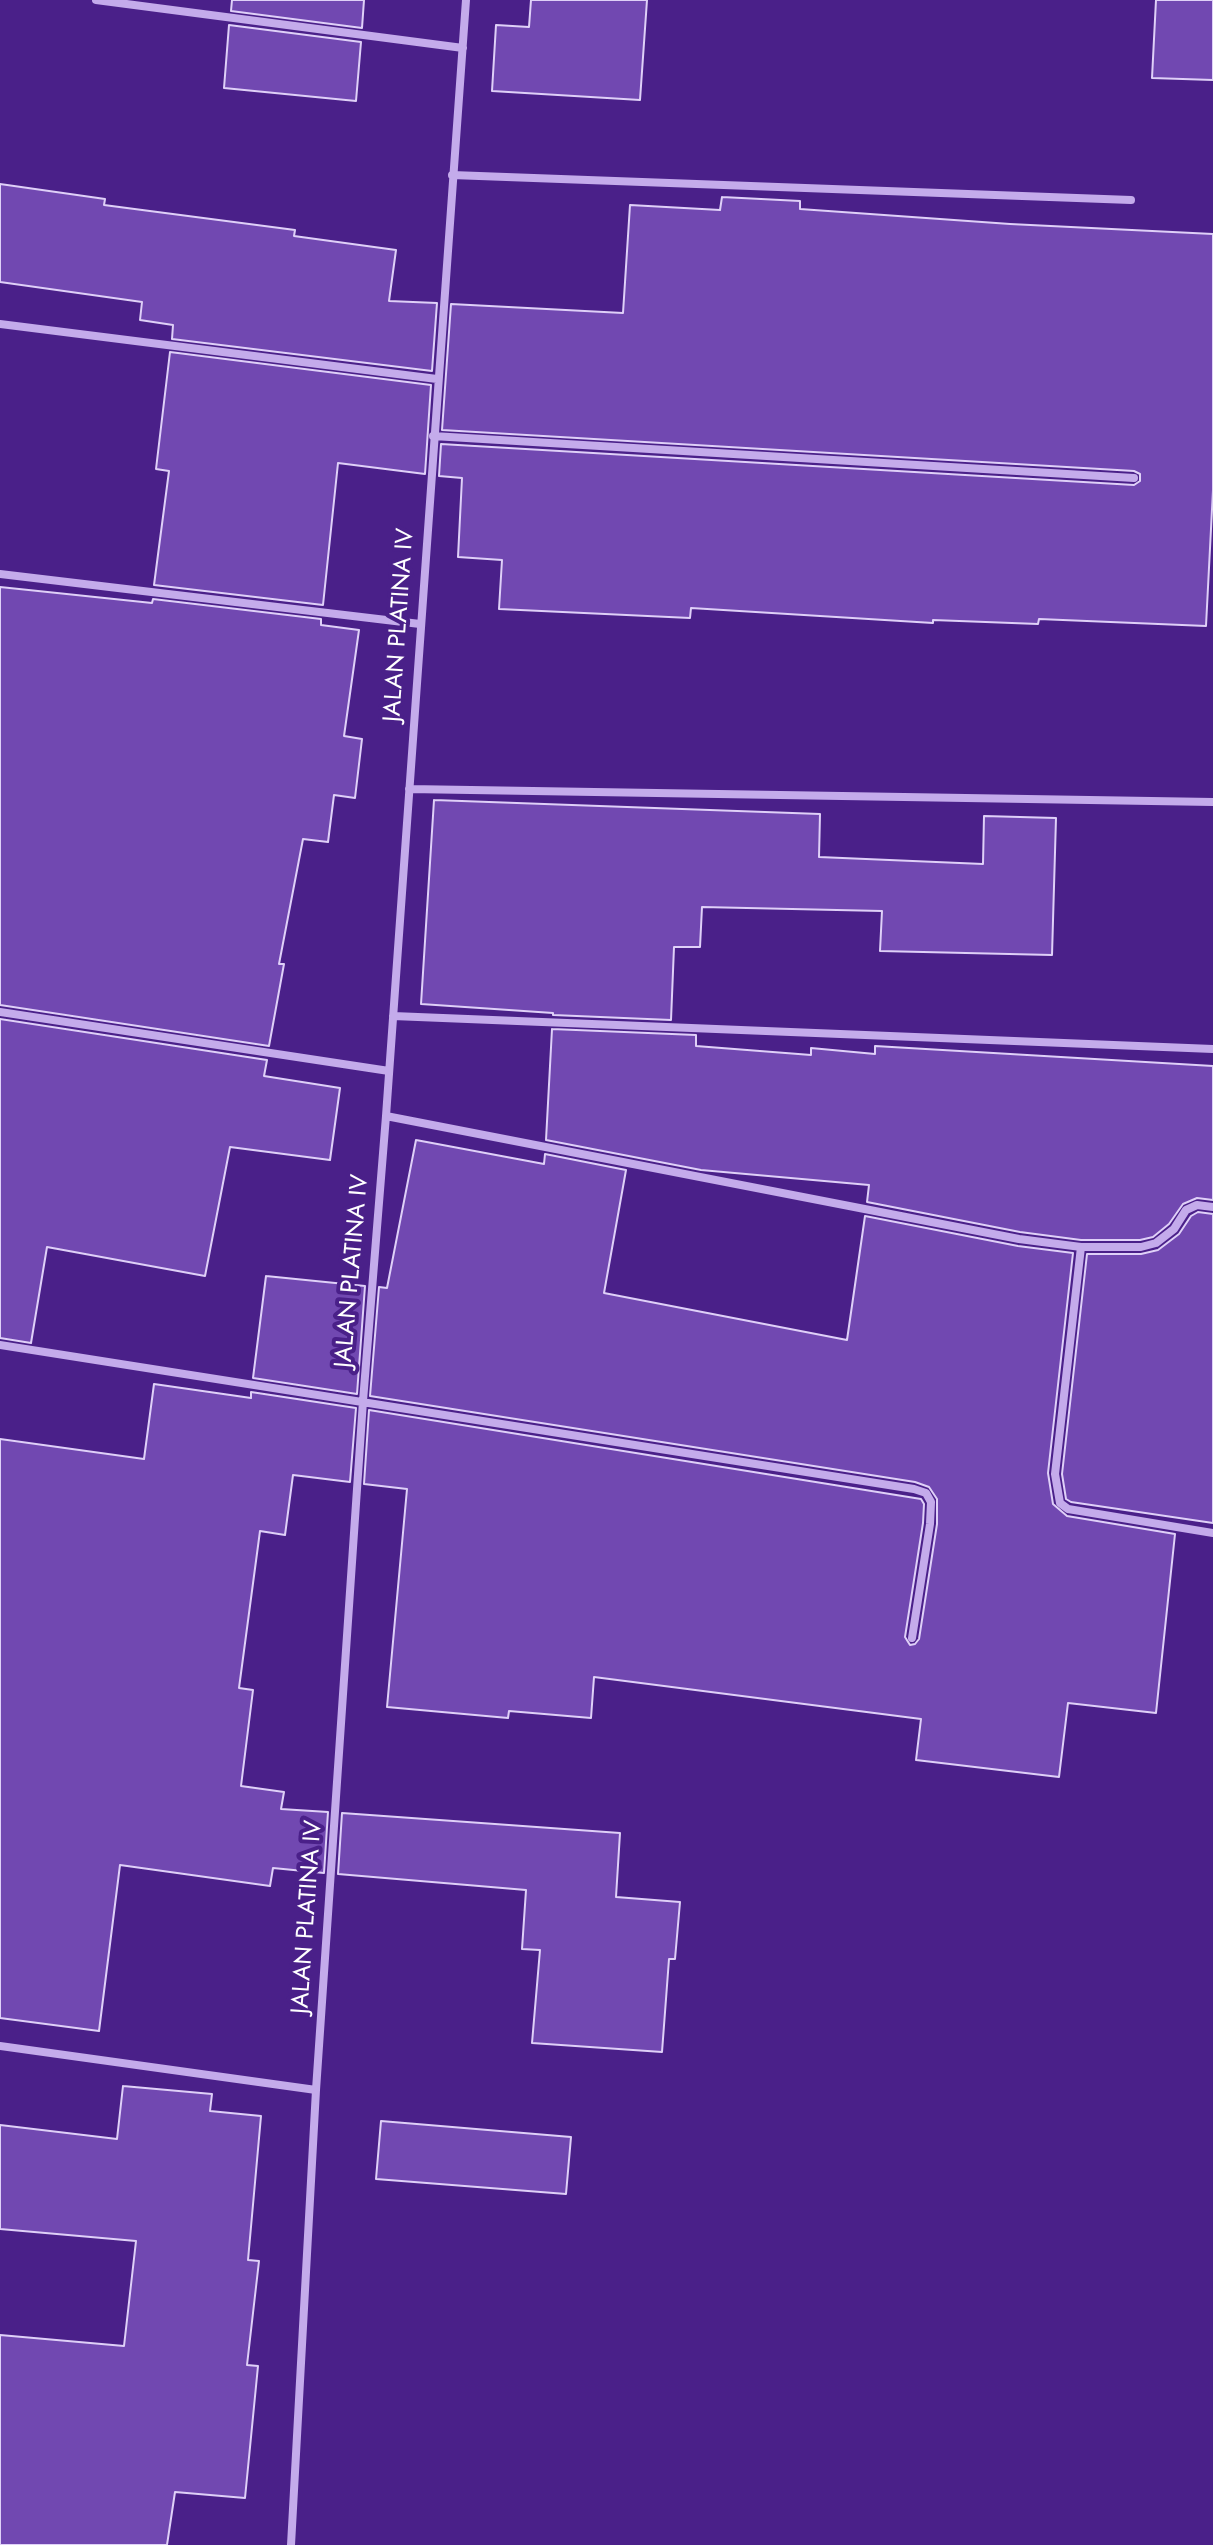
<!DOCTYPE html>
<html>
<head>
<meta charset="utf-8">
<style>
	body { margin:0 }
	canvas { display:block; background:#4a2089 }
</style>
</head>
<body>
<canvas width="1213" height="2545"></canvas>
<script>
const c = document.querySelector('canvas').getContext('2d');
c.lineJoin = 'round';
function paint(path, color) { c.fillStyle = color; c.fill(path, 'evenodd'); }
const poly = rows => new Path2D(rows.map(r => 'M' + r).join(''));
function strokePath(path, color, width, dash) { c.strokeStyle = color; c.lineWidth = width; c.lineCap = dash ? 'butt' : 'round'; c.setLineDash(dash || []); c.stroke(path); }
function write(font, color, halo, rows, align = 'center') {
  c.font = font + ' Jost,sans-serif'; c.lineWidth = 8; c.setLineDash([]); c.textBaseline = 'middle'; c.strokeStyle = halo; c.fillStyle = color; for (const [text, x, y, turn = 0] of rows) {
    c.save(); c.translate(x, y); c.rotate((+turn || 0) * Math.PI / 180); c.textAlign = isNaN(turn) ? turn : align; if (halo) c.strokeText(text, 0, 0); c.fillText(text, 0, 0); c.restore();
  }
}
const building = poly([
	[232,0,364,0,362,28,231,11,232,0],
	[531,0,647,0,640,100,492,91,496,25,529,27,531,0],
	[1156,0,1213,0,1213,80,1152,78,1156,0],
	[229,25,361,42,356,101,224,88,229,25],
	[0,184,105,199,104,205,295,230,294,236,396,250,389,301,437,303,432,371,172,339,173,325,140,320,142,302,0,282,0,184],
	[722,197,800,201,800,209,1010,224,1213,234,1213,490,1206,626,1039,619,1038,624,933,620,933,623,691,608,690,618,499,609,502,560,458,557,462,478,439,476,441,444,1134,485,1140,481,1140,474,1134,471,442,430,451,304,623,313,630,205,720,210,722,197],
	[170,352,431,385,425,474,338,463,323,605,154,585,169,471,156,469,170,352],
	[0,587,152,603,153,599,321,619,321,625,359,630,344,736,362,739,355,798,334,795,328,842,303,839,279,964,284,964,269,1046,0,1005,0,587],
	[434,800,820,814,819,857,983,864,984,816,1056,818,1052,955,880,951,882,911,702,907,700,947,674,947,671,1020,553,1015,553,1013,421,1004,434,800],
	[0,1019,267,1060,264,1076,340,1088,330,1160,230,1147,205,1276,47,1247,31,1343,0,1338,0,1019],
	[552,1029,696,1035,696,1046,811,1055,811,1048,875,1054,875,1046,1213,1066,1213,1200,1197,1198,1183,1204,1169,1224,1153,1237,1140,1240,1081,1240,1020,1232,867,1202,869,1185,701,1170,546,1140,552,1029],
	[416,1140,544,1164,545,1154,626,1170,604,1293,847,1340,865,1216,1018,1246,1073,1253,1048,1473,1053,1504,1067,1516,1175,1534,1156,1713,1068,1703,1059,1777,916,1760,921,1719,594,1677,591,1718,509,1711,508,1718,387,1707,407,1489,364,1484,369,1410,921,1499,924,1504,923,1523,905,1637,910,1645,915,1644,919,1639,937,1524,937,1499,929,1487,915,1482,370,1396,379,1287,387,1288,416,1140],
	[1198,1212,1213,1214,1213,1523,1071,1502,1066,1499,1062,1474,1087,1254,1141,1254,1158,1250,1179,1234,1191,1216,1198,1212],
	[266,1276,365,1286,357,1394,253,1378,266,1276],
	[154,1384,251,1398,251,1392,356,1408,350,1482,293,1475,285,1535,260,1531,239,1688,253,1690,241,1786,284,1792,281,1809,328,1812,324,1873,273,1868,270,1886,120,1865,99,2031,0,2018,0,1439,144,1459,154,1384],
	[342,1813,620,1833,616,1897,680,1902,675,1959,669,1959,662,2052,532,2043,540,1950,522,1949,526,1890,338,1874,342,1813],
	[123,2086,212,2094,210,2111,261,2116,248,2260,259,2261,247,2365,258,2366,245,2498,175,2492,167,2545,0,2545,0,2335,124,2346,136,2241,0,2229,0,2125,117,2139,123,2086],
	[381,2121,571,2137,566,2194,376,2179,381,2121]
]);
paint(building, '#7148b1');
strokePath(building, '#dfd0f8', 2);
strokePath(poly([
	[96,0,463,48],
	[452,175,1131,200],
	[0,324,437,379],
	[433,436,1134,478],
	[0,574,420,624],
	[409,789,1213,802],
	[0,1012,389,1071],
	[393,1016,1213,1049],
	[386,1116,1019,1239,1081,1247,1141,1247,1156,1243,1174,1229,1186,1210,1197,1205,1213,1207],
	[1081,1247,1055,1474,1060,1503,1068,1509,1213,1533],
	[0,1345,914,1489,926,1493,931,1502,930,1524,912,1638],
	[0,2046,316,2090],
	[291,2545,316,2090,363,1401,386,1116,466,0]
]), '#c4abeb', 8);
write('24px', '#fff', '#4a2089', [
	["JALAN PLATINA IV",400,625,-86],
	["JALAN PLATINA IV",353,1271,-85],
	["JALAN PLATINA IV",308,1917,-86]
]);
</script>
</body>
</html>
